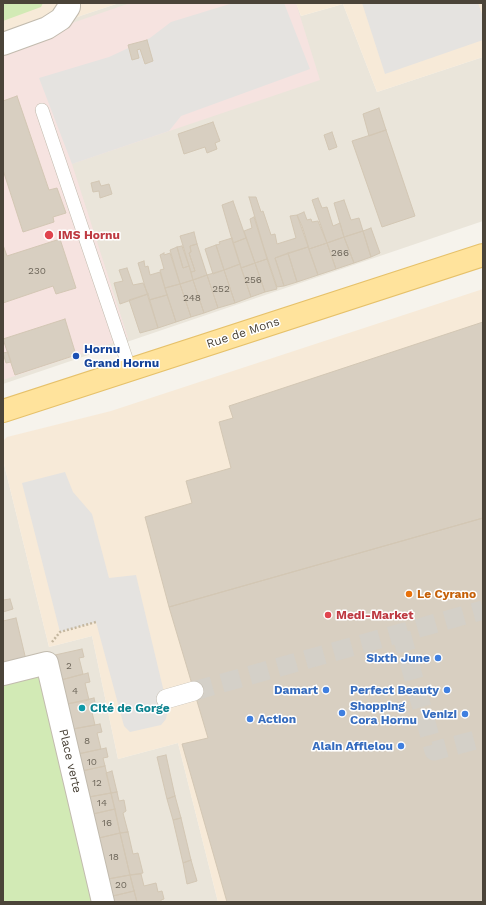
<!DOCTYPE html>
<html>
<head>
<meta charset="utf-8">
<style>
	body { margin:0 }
	#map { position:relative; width:486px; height:905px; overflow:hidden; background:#f6f3ec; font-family:"Work Sans",sans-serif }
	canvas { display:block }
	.frame { position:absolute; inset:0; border:4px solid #4b4439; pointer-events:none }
</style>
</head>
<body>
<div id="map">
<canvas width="486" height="905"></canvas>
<div class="frame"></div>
</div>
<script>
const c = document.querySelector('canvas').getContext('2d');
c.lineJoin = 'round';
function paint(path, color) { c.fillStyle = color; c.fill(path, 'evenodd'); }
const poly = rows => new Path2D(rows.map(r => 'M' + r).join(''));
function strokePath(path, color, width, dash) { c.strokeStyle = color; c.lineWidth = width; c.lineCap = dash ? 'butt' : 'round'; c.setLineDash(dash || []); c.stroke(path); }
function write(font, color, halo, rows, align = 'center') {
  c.font = font + ' "Work Sans",sans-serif'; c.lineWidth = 3; c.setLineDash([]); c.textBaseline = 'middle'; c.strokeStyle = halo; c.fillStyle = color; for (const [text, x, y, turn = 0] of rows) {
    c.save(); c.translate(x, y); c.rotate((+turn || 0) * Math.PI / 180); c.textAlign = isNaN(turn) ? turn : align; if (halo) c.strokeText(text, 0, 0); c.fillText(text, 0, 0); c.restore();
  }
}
paint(poly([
	[119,3,296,3,301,16,343,4,377,92,483,57,483,221,3,384,3,44,83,15],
	[3,460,49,647,92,636,118,759,178,743,218,902,103,902,3,674]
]), '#eae5da');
paint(poly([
	[3,3,119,3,83,15,3,44],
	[296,3,483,3,483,57,377,92,343,4,301,16],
	[483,289,483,902,218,902,178,743,118,759,92,636,49,647,3,460,3,441,7,437,111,411]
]), '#f7ead8');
paint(poly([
	[130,3,296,3,320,80,72,164,128,338,3,380,3,47]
]), '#f6e3e0');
paint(poly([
	[3,3,43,3,41,7,3,21],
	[47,663,103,902,3,902,3,674]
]), '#d2eab5');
paint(poly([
	[233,3,284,3,310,69,181,116,169,131,72,164,39,78,109,57,150,38,171,22],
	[362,3,478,3,483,17,483,40,385,74],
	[65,472,73,492,92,514,109,578,136,575,168,709,166,719,161,725,130,732,124,726,96,622,60,632,22,483]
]), '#e5e3e0');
const building = poly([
	[147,40,153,61,145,64,140,49,137,50,139,58,132,60,128,45,147,40],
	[17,96,49,190,57,188,66,213,53,217,54,222,23,232,3,170,3,101,17,96],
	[379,108,386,130,369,136,363,114,379,108],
	[213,122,220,141,215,143,217,149,207,153,205,147,184,154,178,134,213,122],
	[386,130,415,216,382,227,352,141,386,130],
	[332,132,337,147,329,150,324,135,332,132],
	[99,181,101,186,109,184,112,194,100,198,99,191,93,192,91,183,99,181],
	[249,197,256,197,261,212,263,211,271,235,275,234,277,244,296,238,290,216,297,215,302,226,305,235,309,249,308,247,275,258,284,286,277,287,263,245,249,197],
	[318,198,322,208,327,207,333,226,340,223,344,237,327,243,312,200,318,198],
	[344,200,351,220,359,218,363,231,344,237,334,203,344,200],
	[233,201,246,238,233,243,222,205,233,201],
	[304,212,307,220,311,219,312,222,318,221,327,243,309,249,297,215,304,212],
	[254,217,267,259,255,263,244,231,252,228,250,219,254,217],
	[371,228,380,253,371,257,363,231,371,228],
	[363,231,371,257,354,263,344,237,363,231],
	[194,232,197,244,190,246,191,252,189,253,195,271,191,272,180,236,194,232],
	[344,237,354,263,336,269,327,243,344,237],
	[232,238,240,264,224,270,216,245,220,244,219,242,232,238],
	[246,238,255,263,241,268,233,243,246,238],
	[60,239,76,288,56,294,53,286,3,303,3,245,7,256,60,239],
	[327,243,336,269,318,275,309,249,327,243],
	[197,244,207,275,193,280,191,272,195,271,189,253,191,252,190,246,197,244],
	[216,245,224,270,213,274,205,249,216,245],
	[182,246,189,266,183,268,177,247,182,246],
	[177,247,183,268,189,266,193,280,180,284,170,250,177,247],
	[308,247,318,275,297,282,288,253,308,247],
	[164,253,164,255,170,253,180,284,165,288,160,270,164,269,160,255,164,253],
	[288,253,297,282,284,286,275,258,288,253],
	[267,259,277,289,265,292,255,263,267,259],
	[144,261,145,267,148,266,150,275,160,272,167,295,149,300,138,263,144,261],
	[255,263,265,292,251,297,241,268,255,263],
	[240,264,251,297,235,303,224,270,240,264],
	[127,268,133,285,143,283,148,294,120,304,114,283,123,281,119,270,127,268],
	[224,270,235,303,218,308,207,275,224,270],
	[207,275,218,308,204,313,193,280,207,275],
	[193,280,204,313,191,317,180,284,193,280],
	[180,284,191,317,176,322,165,288,180,284],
	[148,294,158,328,140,333,129,300,148,294],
	[167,295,176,322,158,328,149,300,167,295],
	[65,319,76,355,15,375,3,339,65,319],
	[483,322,483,518,169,607,145,517,192,503,186,481,231,468,219,422,233,418,229,406,483,322],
	[8,352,11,362,6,363,3,353,8,352],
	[483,518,483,902,227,902,182,744,208,738,169,607,483,518],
	[10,599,13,609,3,612,3,600,10,599],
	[16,618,26,660,3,666,3,621,16,618],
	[82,649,84,657,79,658,83,674,61,680,55,655,82,649],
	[88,673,90,682,85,683,89,700,67,704,61,680,88,673],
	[94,698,96,707,91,708,95,725,73,729,67,704,94,698],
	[100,724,102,732,97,733,101,749,78,754,73,729,100,724],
	[106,748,108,757,103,758,105,766,82,771,78,754,106,748],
	[166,755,175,796,167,799,157,757,166,755],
	[105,766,111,793,89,797,82,771,105,766],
	[112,771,117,792,111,793,106,773,112,771],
	[117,792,119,801,124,800,126,811,123,813,128,832,120,833,111,793,117,792],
	[111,793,115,809,93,814,89,797,111,793],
	[175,796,181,818,173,820,167,799,175,796],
	[115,809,120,833,99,838,93,814,115,809],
	[181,818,191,860,183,863,173,820,181,818],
	[128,832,133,854,138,853,143,873,130,875,120,833,128,832],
	[120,833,130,875,108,879,99,838,120,833],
	[191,860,197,881,187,884,183,863,191,860],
	[141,874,144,886,156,883,158,892,162,891,164,899,161,900,161,902,137,902,130,875,141,874],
	[130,875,134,891,113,896,108,879,130,875],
	[134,891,137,902,114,902,113,896,134,891]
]);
paint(building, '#d8cfc1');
strokePath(building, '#d3c7b4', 1);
strokePath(poly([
	[401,633,434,751,483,738],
	[194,691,483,610]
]), '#d4d0c8', 19, [19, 10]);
const service = poly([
	[42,110,130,370]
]);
const pedestrian = poly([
	[166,699,194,691]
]);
const minor = poly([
	[3,44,47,28,61,19,69,7,69,3],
	[3,674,47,663,103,902]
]);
const primary = poly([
	[3,411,483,255]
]);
strokePath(service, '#c2bbae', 14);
strokePath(pedestrian, '#c2bbae', 20);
strokePath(minor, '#c2bbae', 24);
strokePath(primary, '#e6c16a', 24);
strokePath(poly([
	[52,642,60,632,96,622]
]), '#c4b79f', 2.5, [2, 2]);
strokePath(service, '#fff', 13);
strokePath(pedestrian, '#fff', 19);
strokePath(minor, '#fff', 22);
strokePath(primary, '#ffe39c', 22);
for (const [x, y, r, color] of [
	[49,235,5,"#e0444e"],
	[76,356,4,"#1a4fb4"],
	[409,594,4,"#e8710a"],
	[328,615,4,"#e0444e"],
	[438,658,4,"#3f7fe0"],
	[326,690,4,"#3f7fe0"],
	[447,690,4,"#3f7fe0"],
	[82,708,4,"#0f9aa8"],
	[342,713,4,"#3f7fe0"],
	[465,714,4,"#3f7fe0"],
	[250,719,4,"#3f7fe0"],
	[401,746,4,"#3f7fe0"]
]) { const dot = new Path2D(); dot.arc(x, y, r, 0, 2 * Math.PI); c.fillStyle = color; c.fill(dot); strokePath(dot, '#fff', 1.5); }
write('10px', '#6e675b', null, [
	["266",340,253],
	["230",37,271],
	["256",253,280],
	["252",221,289],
	["248",192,298],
	["2",69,666],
	["4",75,691],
	["8",87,741],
	["10",92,762],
	["12",97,783],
	["14",102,803],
	["16",107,823],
	["18",114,857],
	["20",121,885]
]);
write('bold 12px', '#be3a42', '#fff', [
	["IMS Hornu",58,235],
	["Medi-Market",336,615]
], 'left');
write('12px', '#4b4439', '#fff', [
	["Rue de Mons",243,333,-18],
	["Place verte",70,761,77]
]);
write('bold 12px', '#164399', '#fff', [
	["Hornu",84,349],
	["Grand Hornu",84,363]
], 'left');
write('bold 12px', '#c56008', '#fff', [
	["Le Cyrano",417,594]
], 'left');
write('bold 12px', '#366cbe', '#fff', [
	["Sixth June",430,658],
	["Damart",318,690],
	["Perfect Beauty",439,690],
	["Shopping",350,706,"left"],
	["Cora Hornu",350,720,"left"],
	["Venizi",457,714],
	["Action",258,719,"left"],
	["Alain Afflelou",393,746]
], 'right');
write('bold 12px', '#0d838f', '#fff', [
	["Cité de Gorge",90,708]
], 'left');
</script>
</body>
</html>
